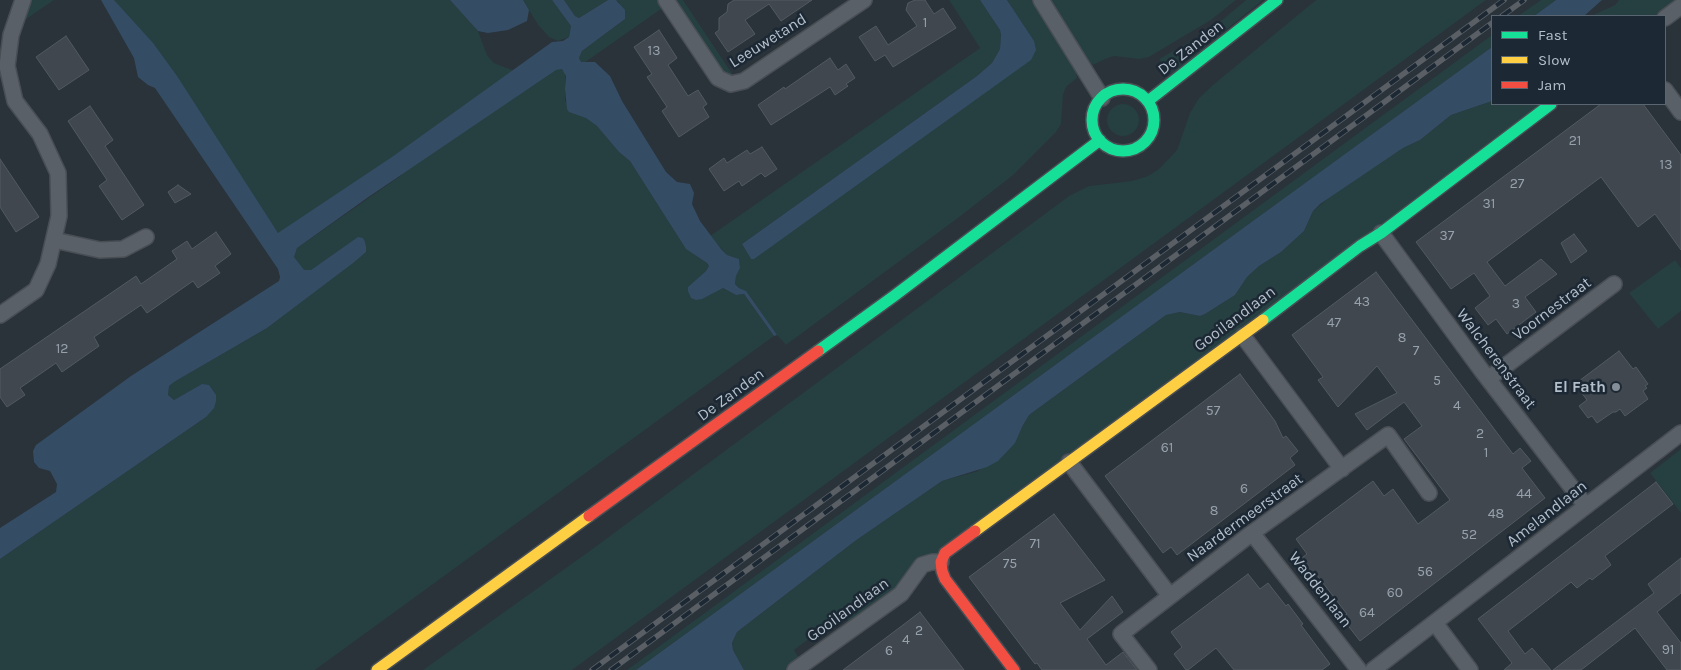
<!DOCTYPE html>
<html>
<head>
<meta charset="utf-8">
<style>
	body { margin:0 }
	#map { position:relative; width:1681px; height:670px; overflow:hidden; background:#2a323a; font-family:Karla,sans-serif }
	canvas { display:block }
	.legend { position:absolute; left:1491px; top:15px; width:175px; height:90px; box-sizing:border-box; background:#1c2935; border:1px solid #596571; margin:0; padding:6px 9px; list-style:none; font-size:15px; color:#b4bfcb }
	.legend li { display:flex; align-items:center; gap:10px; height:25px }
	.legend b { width:25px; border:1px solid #596571 }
</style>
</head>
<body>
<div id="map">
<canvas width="1681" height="670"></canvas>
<ul class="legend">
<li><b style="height:6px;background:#16e098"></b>Fast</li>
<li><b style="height:6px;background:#ffcf43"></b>Slow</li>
<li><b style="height:6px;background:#f24e42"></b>Jam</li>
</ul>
</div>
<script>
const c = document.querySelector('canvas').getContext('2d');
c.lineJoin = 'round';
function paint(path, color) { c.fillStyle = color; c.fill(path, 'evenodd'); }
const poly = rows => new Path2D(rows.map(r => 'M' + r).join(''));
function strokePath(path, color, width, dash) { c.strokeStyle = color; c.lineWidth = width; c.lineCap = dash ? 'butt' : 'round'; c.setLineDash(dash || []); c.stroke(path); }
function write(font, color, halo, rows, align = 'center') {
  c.font = font + ' Karla,sans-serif'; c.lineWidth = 5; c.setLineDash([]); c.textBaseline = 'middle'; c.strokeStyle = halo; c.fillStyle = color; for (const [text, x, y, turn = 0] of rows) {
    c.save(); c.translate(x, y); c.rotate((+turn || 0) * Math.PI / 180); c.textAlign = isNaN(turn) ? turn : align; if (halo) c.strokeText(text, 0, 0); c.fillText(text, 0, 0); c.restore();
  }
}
paint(poly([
	[23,0,54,0,16,26],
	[114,0,450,0,478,31,487,55,494,63,512,70,562,69,565,72,565,101,597,126,619,152,630,161,686,249,707,263,709,266,706,271,688,287,723,288,736,295,744,294,774,336,315,670,0,670,0,559,206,417,202,384,174,400,168,395,169,386,174,382,267,328,366,252,359,237,311,270,304,270,301,268,294,257,297,248,403,174,278,233],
	[523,0,552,0,571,26,569,37,558,41,549,37,538,25],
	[564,0,608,0,579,18,575,16],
	[615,0,659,0,664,7,584,63,581,62,579,58,582,51,625,19,619,2],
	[674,0,683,0,733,75,723,72],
	[949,0,980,0,1000,30,1001,35,1000,49,992,63,977,76,742,244,751,259,1034,42,1007,0,1034,0,1076,70,1077,78,1066,87,1063,95,1061,124,1056,132,1012,176,958,218,786,345,776,334,741,289,735,284,736,276,740,268,739,259,727,255,710,236,980,48],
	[1049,0,1236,0,1211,20,1149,57,1139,59,1114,56,1105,59,1093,65,1083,56],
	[1246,0,1263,0,1171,74,1159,59,1209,31],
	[1316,0,1486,0,572,670,423,670,591,550,1069,196,1089,186,1132,181,1148,176,1159,169,1177,150,1190,113,1199,98,1214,84],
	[1541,0,1556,0,1534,16,1518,16],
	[1619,0,1679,0,1658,16,1591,16,1615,5],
	[1492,35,1492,47,1418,101,636,670,627,670],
	[1492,101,1492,104,1542,104,903,585,852,625,843,614,794,650,802,663,792,670,744,670,733,650,732,643,737,632,855,541,942,481,978,471,1022,427,1029,415,1166,315,1180,312,1200,316,1205,314,1235,295,1247,277,1259,266,1281,252,1304,231,1313,211,1332,195,1403,148,1420,140,1451,115],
	'1107 120a16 16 0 1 1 32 0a16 16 0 1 1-32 0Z',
	[1675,260,1681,268,1681,311,1658,329,1629,293],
	[1681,449,1681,513,1650,473]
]), '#263f41');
paint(poly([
	[101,0,114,0,153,43,177,76,278,233,392,157,552,42,563,41,569,37,571,26,552,0,564,0,575,16,579,18,608,0,616,0,625,10,625,19,582,51,579,58,581,62,595,62,610,76,622,101,666,172,677,182,690,184,694,193,692,204,700,221,721,249,727,255,739,259,740,268,736,276,735,284,739,288,746,291,777,335,774,336,744,294,736,295,723,288,702,299,696,300,691,298,688,291,688,287,706,271,709,266,707,263,686,249,630,161,619,152,597,126,586,118,569,112,567,109,565,89,566,76,562,69,556,70,367,198,297,248,294,257,304,270,311,270,358,237,363,238,365,242,366,247,366,252,353,263,267,328,174,382,169,386,168,395,174,400,202,384,209,385,216,395,216,401,214,408,206,417,0,559,0,528,56,492,57,484,50,471,39,468,34,462,33,451,36,445,131,376,279,281,280,277,278,269,155,88,148,85,138,77,134,58],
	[450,0,523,0,529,10,527,21,508,30,488,33,478,31],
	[980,0,1007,0,1034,41,1036,50,1031,60,754,259,751,259,742,244,977,76,992,63,1000,49,1001,35,1000,30],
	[1556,0,1602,0,1584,16,1534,16],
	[1492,47,1492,101,1451,115,1420,140,1403,148,1320,204,1313,211,1304,231,1281,252,1259,266,1247,277,1235,295,1205,314,1200,316,1180,312,1166,315,1107,358,1029,415,1022,427,1015,443,998,461,987,467,942,481,855,541,737,632,732,643,733,650,744,670,636,670]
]), '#344d65');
const building = poly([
	[734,0,812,0,781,21,769,4,745,20,755,34,728,52,715,33,719,30,719,18,727,12,728,4,734,0],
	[915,0,925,0,934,14,943,8,956,28,893,67,885,55,875,61,859,37,876,26,888,45,917,26,906,10,908,3,915,0],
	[659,30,677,58,668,65,688,96,698,90,707,104,703,107,709,117,679,137,662,111,667,107,647,77,652,74,634,47,659,30],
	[66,36,89,70,59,90,36,57,66,36],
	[830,58,838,70,846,64,855,78,846,84,848,86,835,95,830,87,771,125,758,105,784,87,785,89,830,58],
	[1601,104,1643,104,1681,155,1681,250,1655,214,1638,227,1601,177,1487,262,1505,286,1541,259,1557,274,1525,297,1536,312,1507,334,1496,319,1488,325,1475,308,1490,296,1474,273,1451,289,1416,242,1601,104],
	[90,106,113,140,105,146,144,205,122,220,99,186,107,180,68,121,90,106],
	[762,147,777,169,765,177,761,173,742,186,739,181,724,191,709,169,724,158,727,163,747,150,750,154,762,147],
	[0,159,39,217,16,232,0,207,0,159],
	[178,185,191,194,175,203,168,192,178,185],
	[216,232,231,254,215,266,220,273,198,288,193,281,147,313,141,305,94,337,99,346,62,372,56,363,20,388,25,395,7,407,0,397,0,369,136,276,141,284,177,259,172,251,187,241,192,249,216,232],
	[1574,234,1587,251,1571,263,1561,243,1574,234],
	[1376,272,1513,454,1520,448,1531,461,1522,468,1545,498,1360,641,1342,618,1347,614,1316,574,1312,577,1299,560,1307,554,1296,539,1373,481,1384,496,1393,489,1418,524,1450,500,1404,439,1422,426,1404,402,1367,430,1355,414,1397,393,1377,366,1338,407,1318,380,1323,377,1292,335,1376,272],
	[1619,351,1633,369,1636,367,1648,384,1645,386,1647,388,1643,391,1648,399,1625,416,1620,409,1616,412,1613,412,1597,423,1592,416,1588,418,1579,406,1587,400,1575,384,1619,351],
	[1240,374,1275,421,1283,438,1286,436,1298,451,1290,458,1295,465,1177,555,1171,547,1163,553,1105,476,1240,374],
	[1656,482,1673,504,1605,556,1611,565,1592,580,1590,578,1577,588,1571,582,1508,631,1525,654,1532,648,1551,670,1504,670,1512,663,1478,619,1656,482],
	[1054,514,1105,580,1060,603,1080,630,1112,596,1123,612,1087,639,1106,665,1123,652,1137,670,1042,670,1037,663,1035,664,969,577,1054,514],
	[1681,558,1681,593,1657,612,1681,643,1681,670,1667,670,1635,628,1581,670,1553,670,1654,593,1648,584,1681,558],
	[1248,574,1260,589,1268,583,1286,606,1288,604,1303,624,1301,625,1330,664,1322,670,1234,670,1216,648,1188,670,1186,670,1174,654,1182,647,1171,632,1248,574],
	[920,612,964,670,843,670,903,625,920,612]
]);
paint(building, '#41474e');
strokePath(building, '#525a61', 1);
const street = poly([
	[666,0,718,78,731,84,744,81,864,0],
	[1041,0,1102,98],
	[1665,18,1681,6],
	[1665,90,1681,112],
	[1381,233,1482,371,1586,506],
	[54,240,100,250,123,249,146,237],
	[0,315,36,290,48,264,59,216,58,173,40,134,15,101,7,66,11,35,23,0],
	[1243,336,1342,469],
	[1488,379,1614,284],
	[1069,462,1170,596],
	[1252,533,1359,670],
	[1435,623,1470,670],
	[795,670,901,594,922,565,932,562,941,562],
	[1149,670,1121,634,1252,533,1388,435,1429,493],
	[1373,670,1681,433]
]);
const fast = poly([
	'1092 120a31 31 0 1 1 62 0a31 31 0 1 1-62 0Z',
	[1148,101,1277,0],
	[1263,320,1360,246,1381,233,1551,104],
	[818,351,894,296,1100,140]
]);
const slow = poly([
	[975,531,1263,320],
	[377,670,589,516]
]);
const jam = poly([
	[589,516,818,351],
	[975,531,945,553,941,562,942,571,945,579,1014,670]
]);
strokePath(street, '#484e54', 18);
strokePath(fast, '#484e54', 14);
strokePath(slow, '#484e54', 14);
strokePath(jam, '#484e54', 14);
strokePath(street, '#5a6067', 15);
strokePath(fast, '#16e098', 11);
strokePath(slow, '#ffcf43', 11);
strokePath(jam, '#f24e42', 11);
const rail = poly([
	[1502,16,1524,0],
	[592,670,1504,0],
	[611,670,1492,23]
]);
strokePath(rail, '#595f65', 5.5);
strokePath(rail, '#1c2935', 4, [11]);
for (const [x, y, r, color] of [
	[1616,387,5,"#848e98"]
]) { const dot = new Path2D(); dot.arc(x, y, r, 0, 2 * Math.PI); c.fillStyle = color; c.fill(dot); strokePath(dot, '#1c2935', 2); }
write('14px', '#97a1ac', null, [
	["1",925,23],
	["13",654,51],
	["21",1575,141],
	["13",1666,165],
	["27",1517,184],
	["31",1489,204],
	["37",1447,236],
	["43",1362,302],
	["3",1516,304],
	["47",1334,323],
	["8",1402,338],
	["12",62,349],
	["7",1416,351],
	["5",1437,381],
	["4",1457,406],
	["57",1213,411],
	["2",1480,434],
	["61",1167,448],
	["1",1486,453],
	["6",1244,489],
	["44",1524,494],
	["8",1214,511],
	["48",1496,514],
	["52",1469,535],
	["71",1035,544],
	["75",1010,564],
	["56",1425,572],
	["60",1395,593],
	["64",1367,613],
	["2",919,631],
	["4",906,640],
	["91",1668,650],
	["6",889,651]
]);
write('16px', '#b4bfcb', '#1c2935', [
	["Leeuwetand",768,41,-32],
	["De Zanden",1191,48,-38],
	["Voornestraat",1552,309,-37],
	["Gooilandlaan",1235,319,-37],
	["Walcherenstraat",1496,359,53],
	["De Zanden",731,395,-36],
	["Amelandlaan",1547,514,-38],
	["Naardermeerstraat",1245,518,-36],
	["Waddenlaan",1320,590,52],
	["Gooilandlaan",848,610,-36]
]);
write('bold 16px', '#b4bfcb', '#1c2935', [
	["El Fath",1606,387]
], 'right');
</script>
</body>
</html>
